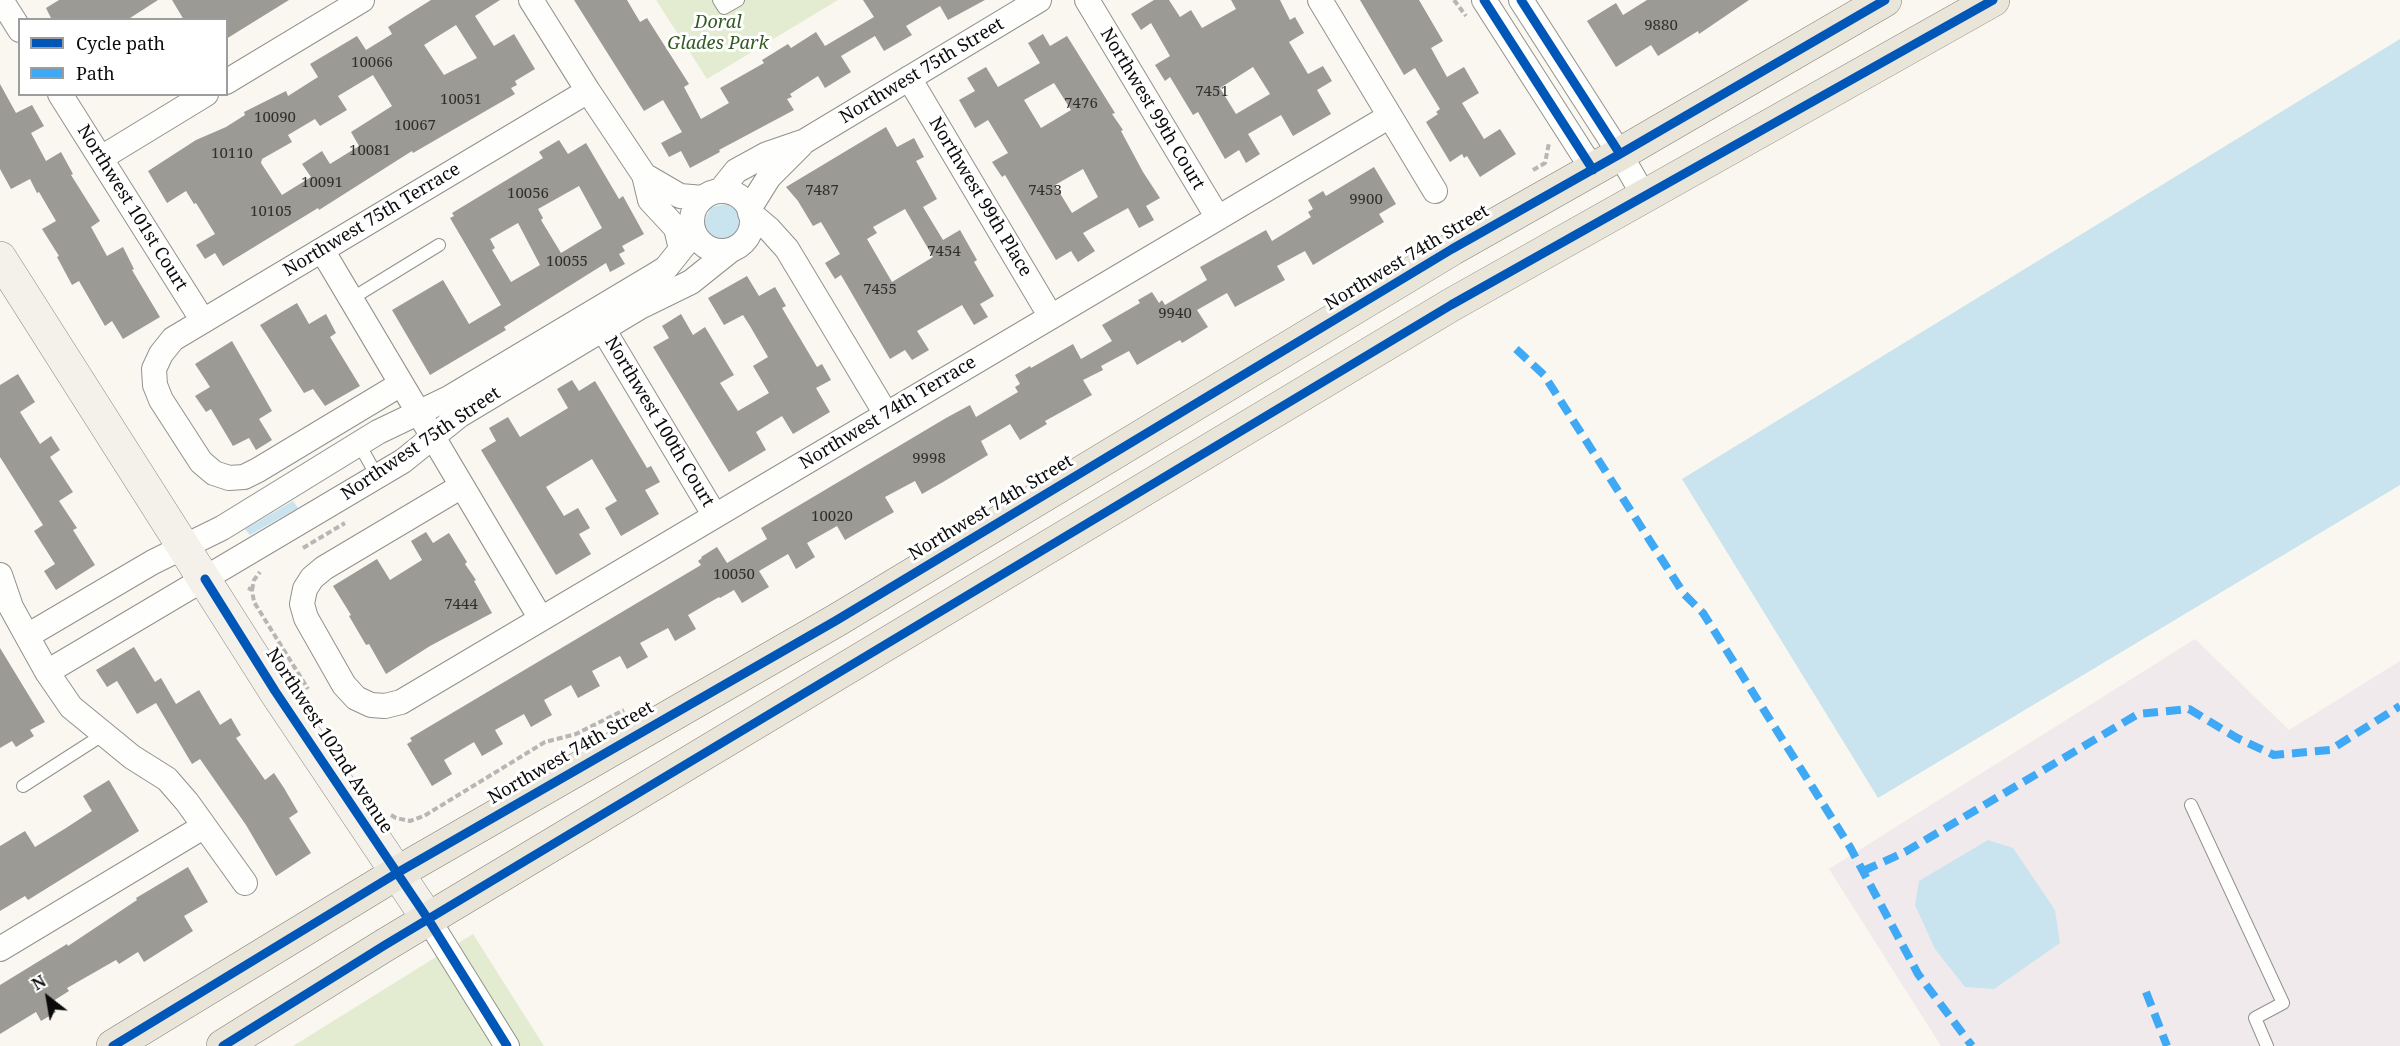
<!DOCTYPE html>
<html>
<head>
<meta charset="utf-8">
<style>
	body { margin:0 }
	#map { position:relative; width:2400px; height:1046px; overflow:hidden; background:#f9f7ef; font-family:"Noto Serif",serif }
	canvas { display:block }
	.legend { position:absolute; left:18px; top:18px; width:210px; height:78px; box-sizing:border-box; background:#fff; border:2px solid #9d9d9d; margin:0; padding:8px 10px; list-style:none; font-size:18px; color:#0b0b0b }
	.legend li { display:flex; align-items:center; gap:12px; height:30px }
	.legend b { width:30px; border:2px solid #9d9d9d }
	.north { position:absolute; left:18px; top:968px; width:60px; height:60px; -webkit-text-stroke:4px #fff; paint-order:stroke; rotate:329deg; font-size:16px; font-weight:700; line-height:24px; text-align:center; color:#0b0b0b }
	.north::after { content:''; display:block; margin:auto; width:21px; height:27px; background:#0b0b0b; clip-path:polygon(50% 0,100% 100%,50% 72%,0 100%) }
</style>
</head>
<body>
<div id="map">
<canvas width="2400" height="1046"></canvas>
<ul class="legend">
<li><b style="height:8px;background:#0057b8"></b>Cycle path</li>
<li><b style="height:8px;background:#3fa9f5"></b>Path</li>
</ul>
<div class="north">N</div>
</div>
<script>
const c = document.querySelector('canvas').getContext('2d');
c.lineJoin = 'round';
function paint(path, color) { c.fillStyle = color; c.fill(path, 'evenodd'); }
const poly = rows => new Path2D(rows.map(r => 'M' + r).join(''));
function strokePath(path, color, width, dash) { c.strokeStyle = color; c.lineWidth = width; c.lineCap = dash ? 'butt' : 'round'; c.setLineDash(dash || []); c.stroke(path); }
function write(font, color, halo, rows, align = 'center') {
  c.font = font + ' "Noto Serif",serif'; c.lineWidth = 6; c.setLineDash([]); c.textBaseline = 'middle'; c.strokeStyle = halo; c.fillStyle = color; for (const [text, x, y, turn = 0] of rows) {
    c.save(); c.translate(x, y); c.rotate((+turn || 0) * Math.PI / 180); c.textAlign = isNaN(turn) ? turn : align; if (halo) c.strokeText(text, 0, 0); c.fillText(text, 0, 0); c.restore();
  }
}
paint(poly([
	[2195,639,2289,730,2400,661,2400,1046,1941,1046,1829,869]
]), '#f0eaec');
paint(poly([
	[656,0,838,0,707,79],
	[473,934,544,1046,293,1046]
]), '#e3ecd1');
paint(poly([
	[2400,39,2400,485,1878,798,1682,479],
	[727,204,740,213,740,228,730,238,716,241,706,234,703,223,711,207],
	[293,501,298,508,250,535,245,529],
	[1988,840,2013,848,2055,910,2060,943,1994,989,1965,987,1935,949,1915,905,1919,881]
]), '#c9e4ef');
paint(poly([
	[59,0,158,0,127,20,52,20,46,8],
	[172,0,289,0,226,39,226,20,184,20],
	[431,0,500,0,475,16,494,46,514,34,535,69,515,81,517,85,511,88,515,94,413,153,412,151,319,210,318,208,223,266,215,253,205,259,196,245,215,234,196,203,194,204,186,191,167,203,148,171,196,140,226,127,245,115,244,112,286,91,288,96,318,77,310,64,357,36,366,50,392,34,388,27],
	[456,25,477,58,444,75,424,45],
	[373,75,392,106,351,132,359,146,330,164,322,151,302,164,311,177,282,195,261,163,262,159,292,142,288,135,315,119,320,126,347,110,338,96],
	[574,0,627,0,640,22,647,18,689,84,684,87,701,119,729,103,720,88,764,63,762,60,788,44,791,48,816,32,825,46,874,17,863,0,985,0,948,20,940,6,906,26,912,35,884,51,875,36,841,56,851,72,825,88,818,76,790,94,792,97,787,99,794,110,719,150,720,152,690,168,681,151,669,157,661,143,682,132,663,100,644,111],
	[1154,0,1169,0,1180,17,1191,10,1202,28,1236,9,1231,0,1280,0,1290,20,1295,17,1304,33,1289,42,1308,74,1323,66,1332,81,1317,90,1331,114,1293,136,1281,115,1248,134,1260,154,1246,163,1239,150,1225,159,1198,112,1193,115,1170,77,1165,81,1155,65,1170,56,1151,23,1141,30,1131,14],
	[1253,67,1270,94,1236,114,1220,88],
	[1360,0,1419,0,1443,41,1431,48,1447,77,1464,67,1479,93,1462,103,1484,139,1500,129,1516,154,1480,177,1467,156,1464,158,1462,154,1450,162,1426,122,1438,114,1436,112,1440,109,1415,68,1404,75],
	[1647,0,1749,0,1699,34,1698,31,1658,56,1651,45,1616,67,1587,21,1616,3,1623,15],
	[1043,34,1050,46,1067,36,1115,113,1112,114,1123,130,1121,131,1143,172,1160,198,1146,206,1154,220,1139,228,1128,208,1083,233,1095,251,1078,262,1071,251,1056,260,1005,175,1002,177,992,162,1008,153,988,120,975,128,959,100,975,91,967,78,986,67,998,87,1040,63,1028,43],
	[1054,83,1071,110,1041,128,1024,100],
	[1083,169,1098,197,1072,213,1055,185],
	[0,84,16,113,32,105,44,126,31,133,46,161,61,152,73,174,71,175,100,221,91,227,107,256,123,247,134,269,132,270,160,317,123,339,112,321,105,326,79,281,72,285,57,257,59,256,42,229,56,221,39,192,37,193,30,179,11,189,0,169],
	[886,127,897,147,914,138,924,157,916,161,937,199,923,207,943,240,960,230,977,260,974,262,994,296,980,304,988,317,974,325,962,305,917,331,929,350,912,360,905,350,890,359,841,275,835,279,825,263,840,254,821,222,813,226,798,201,786,187],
	[905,209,933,257,892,282,867,239,877,233,873,227],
	[559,140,568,154,586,143,619,199,623,196,644,234,622,246,625,251,619,254,625,264,610,272,606,263,504,327,506,330,430,375,392,310,443,280,469,324,501,305,450,218,454,216,452,213,543,158,539,152],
	[579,186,602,228,561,253,541,220,543,218,538,209],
	[518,223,540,265,511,282,492,250,495,248,490,239],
	[1374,167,1396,204,1379,214,1384,222,1313,265,1305,251,1277,266,1285,280,1235,307,1227,293,1197,310,1208,327,1182,343,1180,340,1137,365,1129,351,1101,366,1103,370,1083,380,1092,395,1045,421,1047,424,1020,440,1010,424,981,441,988,455,943,482,922,494,915,481,885,497,894,512,864,529,845,540,837,526,807,543,815,557,796,569,788,554,759,571,769,587,742,603,734,590,720,598,719,597,688,615,696,629,675,641,668,628,640,643,648,657,627,669,620,656,592,671,600,686,578,698,571,685,544,700,552,715,531,727,524,714,495,730,503,744,482,756,474,742,444,760,452,774,432,786,407,744,412,741,410,738,701,565,698,561,702,558,701,557,717,547,727,563,767,539,761,528,946,418,970,405,976,417,1018,392,1015,387,1020,384,1015,375,1030,366,1031,368,1073,344,1081,359,1112,341,1102,325,1140,303,1138,300,1152,292,1159,303,1162,300,1165,305,1207,280,1200,267,1266,230,1272,241,1311,217,1308,212,1313,209,1308,200,1323,191,1326,196],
	[747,276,759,296,775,287,786,306,782,308,817,367,822,364,831,380,816,388,830,412,793,434,782,416,756,432,766,450,729,472,653,347,669,338,662,326,681,314,693,335,705,327,734,375,720,383,738,411,769,393,753,366,768,357,750,326,743,315,724,325,708,298],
	[297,303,309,324,326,314,336,333,330,337,360,386,325,406,313,389,304,393,260,325],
	[232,341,272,411,259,419,272,440,256,450,249,438,233,446,211,409,206,412,195,396,210,387,195,364],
	[18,374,35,402,20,412,40,444,51,436,60,450,50,457,73,492,59,501,77,528,73,530,95,565,56,590,44,571,55,564,34,531,43,525,0,457,0,385],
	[572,380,579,391,595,381,647,468,651,466,660,482,645,490,659,514,621,536,605,508,617,501,592,459,546,487,564,516,578,508,590,528,579,534,591,554,556,575,481,450,496,441,489,428,508,417,520,437,568,408,557,389],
	[426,532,433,543,449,533,467,562,465,564,476,580,474,581,492,613,430,646,386,674,369,644,366,645,349,616,351,615,333,586,377,559,390,580,422,560,411,541],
	[134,647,155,682,161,678,176,704,199,690,220,725,231,718,241,735,236,738,265,780,274,773,284,788,298,812,289,818,311,853,276,876,246,825,200,759,192,764,156,703,137,714,117,681,107,687,96,670],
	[0,648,45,722,30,730,34,736,16,747,12,741,0,748],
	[109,780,139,831,28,900,25,896,0,911,0,846,25,831,35,847,66,828,92,811,83,796],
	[188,867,208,902,184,916,193,931,144,962,138,952,119,964,116,960,67,988,69,991,50,1003,56,1012,41,1021,36,1012,0,1034,0,985,67,944,68,946,137,900,136,898]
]), '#9c9a95');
const lane = poly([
	[719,0,724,8,738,0],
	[351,299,439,245],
	[359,444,377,476],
	[23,786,104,734],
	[2191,805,2283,1003,2255,1018,2267,1046]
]);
const street = poly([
	[1,0,20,30],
	[531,0,588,91,644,175,650,200,676,228,681,249],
	[1087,0,1218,218],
	[1320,0,1435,191],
	[1484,0,1593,170],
	[1521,0,1620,154,1644,196],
	[909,78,1051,317],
	[226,82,362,0],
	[60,94,203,321],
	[101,158,206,94],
	[644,175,680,196,703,198],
	[720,191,736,171,767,154,805,141,1039,0],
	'692 221a30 30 0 1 1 60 0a30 30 0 1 1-60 0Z',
	[749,209,769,177,801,145],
	[750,213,769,229,787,249,886,414],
	[322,250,541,619],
	[603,329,715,516],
	[401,384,258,470,244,477,229,478,214,473,201,462,161,400,155,385,154,369,161,354,173,339,588,91],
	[462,486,324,568,312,578,305,589,302,604,306,618,344,685,356,698,371,705,385,706,401,702,1390,116],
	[0,575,11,607,27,636,47,672,71,707,132,757,167,779,187,802,245,883],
	[27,636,153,562,222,528,378,432,449,398,655,275,666,268,694,233],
	[47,672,403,461,460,415,640,307,691,282,731,250],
	[428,919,507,1046],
	[0,949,203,827]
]);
const secondary = poly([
	[0,258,275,691,428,919]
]);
const primary = poly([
	[113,1046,397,873,837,620,1452,249,1620,154,1885,0],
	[223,1046,385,945,1451,305,1993,0]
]);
strokePath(lane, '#92918e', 14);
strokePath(street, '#92918e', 26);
strokePath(secondary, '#898884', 34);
strokePath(primary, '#7f7f7b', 34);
strokePath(poly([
	[1454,0,1466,16],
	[1533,170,1545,163,1549,143],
	[303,548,345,523],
	[248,588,252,590,254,602,308,689],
	[252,590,254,580,260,572],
	[391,815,396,818,410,821,424,816,545,742,576,734,624,710]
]), '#b7b6b5', 4, [6, 3]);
strokePath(lane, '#fefefd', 12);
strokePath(street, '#fefefd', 24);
strokePath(secondary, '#f3f1e9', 33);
strokePath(primary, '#eae5d9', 33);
strokePath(poly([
	[1516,349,1544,375,1684,594,1703,613,1850,847,1918,974,1972,1046],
	[1863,871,1905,852,2138,714,2189,709,2237,738,2274,755,2330,750,2400,706],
	[2146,992,2167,1046]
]), '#3fa9f5', 8, [15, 8]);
strokePath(poly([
	[1484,0,1593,170],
	[1521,0,1620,154],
	[205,579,275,691,428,919,507,1046],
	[113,1046,397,873,837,620,1452,249,1620,154,1885,0],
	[223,1046,385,945,1451,305,1993,0]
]), '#0057b8', 9);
write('15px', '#2f2f2e', null, [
	["9880",1661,26],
	["10066",372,63],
	["7451",1212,92],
	["10051",461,100],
	["7476",1081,104],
	["10090",275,118],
	["10067",415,126],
	["10081",370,151],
	["10110",232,154],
	["10091",322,183],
	["7487",822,191],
	["7453",1045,191],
	["10056",528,194],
	["9900",1366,200],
	["10105",271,212],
	["7454",944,252],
	["10055",567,262],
	["7455",880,290],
	["9940",1175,314],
	["9998",929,459],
	["10020",832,517],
	["10050",734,575],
	["7444",461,605]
]);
write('italic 18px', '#315b23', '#fff', [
	["Doral",718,23],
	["Glades Park",718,44]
]);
write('18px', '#0b0b0b', '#fff', [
	["Northwest 75th Street",922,71,-31],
	["Northwest 99th Court",1152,109,59],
	["Northwest 99th Place",980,197,59],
	["Northwest 101st Court",132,208,58],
	["Northwest 75th Terrace",372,220,-31],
	["Northwest 74th Street",1407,258,-31],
	["Northwest 74th Terrace",888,413,-31],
	["Northwest 100th Court",659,422,59],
	["Northwest 75th Street",421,444,-34],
	["Northwest 74th Street",991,508,-31],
	["Northwest 102nd Avenue",329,741,57],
	["Northwest 74th Street",571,753,-30]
]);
</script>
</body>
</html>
